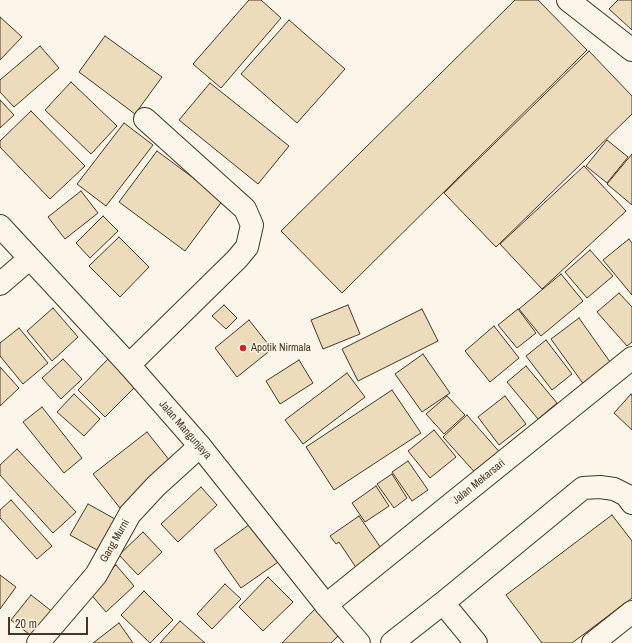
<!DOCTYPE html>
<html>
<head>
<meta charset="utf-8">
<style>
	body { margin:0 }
	#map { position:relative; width:632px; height:643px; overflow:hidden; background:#fbf6e9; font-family:"Archivo Narrow",sans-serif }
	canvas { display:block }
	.scale { position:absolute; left:8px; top:617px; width:80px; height:18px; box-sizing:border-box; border:2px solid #4a3520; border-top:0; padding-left:5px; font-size:12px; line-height:14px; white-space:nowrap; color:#4a3520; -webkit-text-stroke:3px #fbf6e9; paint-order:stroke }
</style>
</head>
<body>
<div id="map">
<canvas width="632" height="643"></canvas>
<div class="scale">20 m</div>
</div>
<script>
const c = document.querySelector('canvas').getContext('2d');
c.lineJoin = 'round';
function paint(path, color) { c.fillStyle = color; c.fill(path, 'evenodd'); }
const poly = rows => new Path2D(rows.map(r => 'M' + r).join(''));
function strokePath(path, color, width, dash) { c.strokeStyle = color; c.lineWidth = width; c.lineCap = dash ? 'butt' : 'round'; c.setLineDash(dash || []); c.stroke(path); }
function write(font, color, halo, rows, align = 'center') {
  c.font = font + ' "Archivo Narrow",sans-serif'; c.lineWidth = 3; c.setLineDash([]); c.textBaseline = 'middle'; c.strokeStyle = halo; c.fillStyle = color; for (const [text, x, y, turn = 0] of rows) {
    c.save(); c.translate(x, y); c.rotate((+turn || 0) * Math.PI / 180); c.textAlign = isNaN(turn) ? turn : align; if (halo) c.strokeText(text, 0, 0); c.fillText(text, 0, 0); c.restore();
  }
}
const building = poly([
	[249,0,261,0,281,18,221,88,193,64,249,0],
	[515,0,538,0,587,50,342,293,281,231,515,0],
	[618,0,632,0,632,30,609,9,618,0],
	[0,17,22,37,0,60,0,17],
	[289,20,345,69,297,123,241,74,289,20],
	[105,36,162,77,135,114,79,72,105,36],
	[40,46,59,68,14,107,0,92,0,80,40,46],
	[589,51,632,96,632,114,496,247,444,193,589,51],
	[71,82,117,126,91,154,45,110,71,82],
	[210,83,289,146,258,184,179,120,210,83],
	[0,100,14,115,0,128,0,100],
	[31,111,85,166,50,199,0,147,0,141,31,111],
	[124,123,153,145,106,206,77,184,124,123],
	[607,140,628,157,607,183,586,166,607,140],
	[157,151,223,200,185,251,119,202,157,151],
	[632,154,632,205,607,184,632,154],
	[584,166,626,211,542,289,500,244,584,166],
	[81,191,98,213,65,239,48,217,81,191],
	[103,216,118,231,90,258,76,243,103,216],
	[119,237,149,267,120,297,89,266,119,237],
	[629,239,632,243,632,295,603,260,629,239],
	[590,250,613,276,587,298,565,272,590,250],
	[561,274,583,301,541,336,519,309,561,274],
	[619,293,632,307,632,342,627,346,597,312,619,293],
	[224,305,237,318,226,329,212,316,224,305],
	[348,305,360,334,323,349,311,320,348,305],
	[53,308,78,337,52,361,27,331,53,308],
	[422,309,438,341,358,381,342,349,422,309],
	[518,309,536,333,517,348,498,325,518,309],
	[579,318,615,369,587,389,551,339,579,318],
	[249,320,272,349,237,377,215,348,249,320],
	[494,326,519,358,490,382,465,351,494,326],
	[19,328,48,363,23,384,0,356,0,343,19,328],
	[546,340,572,374,552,390,526,356,546,340],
	[423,354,450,393,422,412,395,374,423,354],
	[109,358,137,385,105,417,78,390,109,358],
	[63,359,82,379,61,399,42,378,63,359],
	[299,360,313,383,280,404,266,381,299,360],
	[526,366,557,403,538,419,507,382,526,366],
	[0,367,19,388,0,406,0,367],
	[347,373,365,397,303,444,285,420,347,373],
	[392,390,421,433,334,490,306,447,392,390],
	[74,394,100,419,84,436,57,412,74,394],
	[631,394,632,396,632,430,614,413,631,394],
	[447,396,465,415,444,434,426,414,447,396],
	[505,396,526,424,499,445,478,417,505,396],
	[42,407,82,458,64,473,23,422,42,407],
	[467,415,503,456,479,477,443,437,467,415],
	[434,430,456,457,430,478,408,451,434,430],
	[147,432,174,466,120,508,93,474,147,432],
	[17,449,76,512,53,533,0,475,0,465,17,449],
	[408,461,428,490,412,501,392,472,408,461],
	[392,474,407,498,394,508,377,484,392,474],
	[376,486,389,506,365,522,352,503,376,486],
	[201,487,217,505,178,542,161,524,201,487],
	[11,500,52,546,37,559,0,518,0,510,11,500],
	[88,504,124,524,106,555,70,535,88,504],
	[612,515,632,541,632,598,572,643,542,643,506,595,612,515],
	[359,516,383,551,357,569,339,542,336,544,330,536,359,516],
	[253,522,281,560,241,588,214,550,253,522],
	[143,532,162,552,138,575,119,555,143,532],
	[116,565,134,586,106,612,88,591,116,565],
	[0,575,16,587,0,609,0,575],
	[268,577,293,602,263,631,239,607,268,577],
	[225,584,241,599,212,629,197,614,225,584],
	[144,591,173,620,150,643,121,615,144,591],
	[31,595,54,613,34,638,11,620,31,595],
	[318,606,344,630,331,643,282,643,318,606],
	[180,621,205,643,160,643,180,621],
	[119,623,133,643,93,643,119,623]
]);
paint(building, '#ecdcbc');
strokePath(building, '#4a3520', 1);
const minor = poly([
	[568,0,632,50],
	[0,284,29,259],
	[129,365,237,259,247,247,252,225,245,209,145,119],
	[443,603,476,643],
	[326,605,632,358],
	[38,643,96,575,130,514,156,486,200,446],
	[392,643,443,603,583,488,600,487,614,489,626,495,632,503],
	[593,643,632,612]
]);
const major = poly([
	[0,226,129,365,200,446,326,605,359,643]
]);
strokePath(minor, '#4a3520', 24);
strokePath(major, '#4a3520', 24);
strokePath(minor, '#fbf6e9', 22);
strokePath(major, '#fbf6e9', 22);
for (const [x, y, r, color] of [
	[243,348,4,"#c62828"]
]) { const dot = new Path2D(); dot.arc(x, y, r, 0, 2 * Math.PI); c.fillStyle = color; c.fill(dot); strokePath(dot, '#fbf6e9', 1.5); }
write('11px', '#4a3520', '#fbf6e9', [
	["Apotik Nirmala",251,348]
], 'left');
write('11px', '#4a3520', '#fbf6e9', [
	["Jalan Mangunjaya",185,430,49],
	["Jalan Mekarsari",479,482,-39],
	["Gang Murni",115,541,-60]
]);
</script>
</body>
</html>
